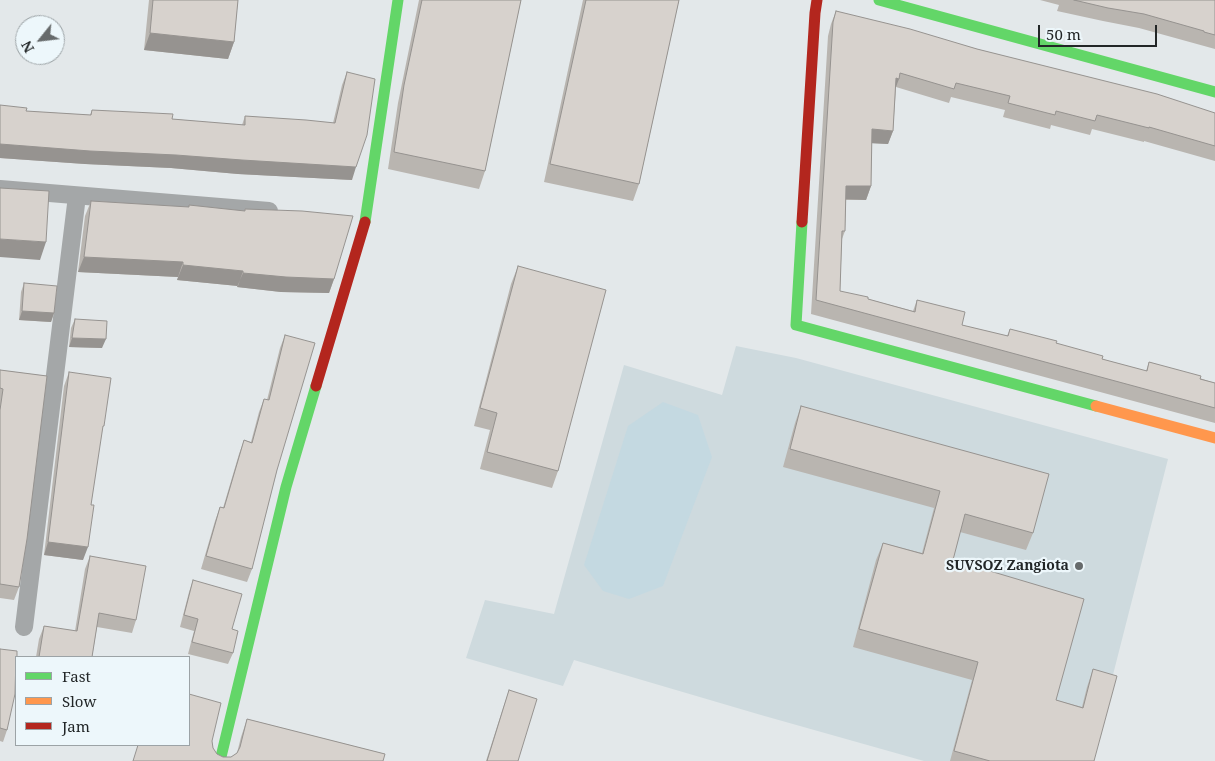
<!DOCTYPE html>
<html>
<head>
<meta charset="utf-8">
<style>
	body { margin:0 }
	#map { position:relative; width:1215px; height:761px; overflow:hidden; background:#e3e8ea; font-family:"Noto Serif",serif }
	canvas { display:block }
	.legend { position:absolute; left:15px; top:656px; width:175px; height:90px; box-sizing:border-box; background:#edf7fb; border:1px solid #9ca3a6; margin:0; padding:6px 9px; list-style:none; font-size:15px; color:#222627 }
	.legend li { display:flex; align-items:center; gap:10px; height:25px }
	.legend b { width:25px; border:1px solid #9ca3a6 }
	.north { position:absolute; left:15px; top:15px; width:50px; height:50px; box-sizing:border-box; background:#edf7fb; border:1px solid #9ca3a6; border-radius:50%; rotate:241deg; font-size:14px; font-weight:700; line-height:20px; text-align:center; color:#222627 }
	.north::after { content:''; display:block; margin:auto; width:18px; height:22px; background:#666a6b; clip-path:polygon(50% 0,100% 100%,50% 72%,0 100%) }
	.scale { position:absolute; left:1038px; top:25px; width:119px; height:22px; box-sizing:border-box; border:2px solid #222627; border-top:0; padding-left:6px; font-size:15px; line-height:18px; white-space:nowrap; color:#222627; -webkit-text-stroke:4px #edf7fb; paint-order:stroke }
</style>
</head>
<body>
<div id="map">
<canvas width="1215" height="761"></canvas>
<ul class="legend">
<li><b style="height:6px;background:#63d668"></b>Fast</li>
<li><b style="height:6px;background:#ff974d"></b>Slow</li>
<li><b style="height:6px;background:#b3261e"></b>Jam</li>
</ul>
<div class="north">N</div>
<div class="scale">50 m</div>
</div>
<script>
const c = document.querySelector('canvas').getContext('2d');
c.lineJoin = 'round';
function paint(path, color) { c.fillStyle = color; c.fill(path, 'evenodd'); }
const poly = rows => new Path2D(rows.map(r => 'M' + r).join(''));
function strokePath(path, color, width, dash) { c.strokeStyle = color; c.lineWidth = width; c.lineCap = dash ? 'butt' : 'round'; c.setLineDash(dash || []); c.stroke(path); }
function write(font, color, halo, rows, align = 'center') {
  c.font = font + ' "Noto Serif",serif'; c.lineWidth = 4.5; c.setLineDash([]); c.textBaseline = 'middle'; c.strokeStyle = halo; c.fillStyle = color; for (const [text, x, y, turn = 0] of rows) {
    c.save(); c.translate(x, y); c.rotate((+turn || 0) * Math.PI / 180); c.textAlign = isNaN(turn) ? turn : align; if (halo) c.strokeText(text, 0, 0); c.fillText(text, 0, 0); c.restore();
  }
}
paint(poly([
	[736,346,796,358,1168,459,1091,761,924,761,761,715,574,660,563,686,466,658,485,600,554,614,624,365,722,395]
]), '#cedade');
paint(poly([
	[663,402,698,415,712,457,663,586,629,599,603,591,584,565,628,426]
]), '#c4d9e1');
strokePath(poly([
	[0,189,269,211],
	[24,627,77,196]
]), '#a4a7a8', 18);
strokePath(poly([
	[879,0,1215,92],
	[365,222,398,0],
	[802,222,796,325,1096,406],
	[220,761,286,487,316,386]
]), '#63d668', 11);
strokePath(poly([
	[1096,406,1215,438]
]), '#ff974d', 11);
strokePath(poly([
	[802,222,815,13,817,0],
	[316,386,365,222]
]), '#b3261e', 11);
paint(poly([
	[149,0,238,0,234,42,228,59,144,50],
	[419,0,521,0,485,171,479,189,388,169,398,103],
	[583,0,679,0,639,184,633,201,544,182],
	[1040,0,1215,0,1215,49,1139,28,1103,21,1057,11,1059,5],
	[836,11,1215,113,1215,161,1144,141,1144,142,1092,129,1090,135,1051,125,1050,129,1003,117,1005,110,951,97,949,103,896,87,893,131,888,144,872,143,871,186,866,200,846,200,845,231,842,239,840,291,868,299,913,311,917,300,962,325,1007,336,1010,329,1056,343,1102,359,1146,371,1149,362,1215,383,1215,423,811,314,828,36,831,24],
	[347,72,352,180,238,174,171,168,85,164,0,158,0,105,26,111,90,115,92,110,172,119,242,125,245,116,333,123,342,85],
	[91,201,244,211,245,209,334,279,329,293,281,292,237,287,238,286,177,280,178,277,78,272,85,216],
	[518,266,558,471,552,488,480,469,490,430,474,426,511,284],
	[24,283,54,313,51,322,19,320,21,292],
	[75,319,102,348,69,347,71,328],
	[285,335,277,470,252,569,247,582,201,569,215,521,220,507,223,508,239,454,244,440,251,442,259,412,264,399,267,400,280,348],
	[0,370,47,376,19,587,14,600,0,598],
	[69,372,101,434,83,560,44,555,64,386],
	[801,406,1033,533,1026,550,960,532,953,560,1056,700,1082,707,1087,687,1093,669,1094,761,950,761,972,680,853,647,876,560,883,543,922,553,934,508,783,467,795,423],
	[90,556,136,620,132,633,97,627,92,657,36,657,39,639,44,626,75,631,85,569],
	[193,580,232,629,233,653,228,664,188,654,194,631,180,627,189,592],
	[0,649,7,730,3,742,0,741],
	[509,690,518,761,486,761,503,708],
	[247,719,385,754,132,761,212,741,213,748,217,754,223,757,231,757,237,753,241,737]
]), '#b9b5b0');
paint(poly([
	[150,33,234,42,228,59,144,50],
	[896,78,899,79,894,92],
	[872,129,893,131,888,144,867,143],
	[0,144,176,155,356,167,352,180,238,174,171,168,85,164,0,158],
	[846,186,871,186,866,200,841,199],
	[0,239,46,242,40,260,0,257],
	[84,257,183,262,178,277,78,272],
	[183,265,243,271,238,286,177,280],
	[243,273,334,279,329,293,281,292,237,287],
	[22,311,54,313,51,322,19,320],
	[72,338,106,339,102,348,69,347],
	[48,542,88,547,83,560,44,555]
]), '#969390');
const building = poly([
	[153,0,238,0,234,42,150,33,153,0],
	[422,0,521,0,485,171,394,152,404,85,422,0],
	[586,0,679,0,639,184,550,164,586,0],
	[1074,0,1215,0,1215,35,1204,32,1204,31,1144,14,1108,8,1074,0],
	[836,11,910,29,977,49,1157,94,1215,113,1215,146,1149,127,1149,128,1097,115,1095,121,1056,111,1055,115,1008,103,1010,96,956,83,954,89,900,73,899,79,896,78,893,131,872,129,871,186,846,186,845,231,842,231,840,291,868,297,868,299,915,312,917,300,965,312,962,325,1008,336,1010,329,1057,341,1056,343,1103,356,1102,359,1147,371,1149,362,1201,376,1200,379,1215,383,1215,408,816,300,833,22,836,11],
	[347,72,375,79,367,135,356,167,242,160,176,155,90,151,0,144,0,105,27,108,26,111,91,115,92,110,173,114,172,119,245,125,245,116,306,120,335,123,347,72],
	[0,188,49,191,46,242,0,239,0,188],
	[91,201,189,207,189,205,245,211,245,209,302,211,353,216,334,279,286,277,243,273,243,271,183,265,183,262,84,257,91,201],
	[518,266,606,290,558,471,487,452,497,413,480,408,518,266],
	[24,283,57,286,54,313,22,311,24,283],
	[75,319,107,321,106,339,72,338,75,319],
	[285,335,315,343,277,470,252,569,206,556,220,507,224,508,244,440,252,443,264,399,269,400,285,335],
	[0,370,47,376,27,539,19,587,0,584,0,410,3,389,0,388,0,370],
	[69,372,111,378,104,426,103,426,91,505,94,505,88,547,48,542,69,372],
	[801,406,1049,474,1033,533,965,514,953,560,1084,599,1056,700,1083,708,1093,669,1117,676,1094,761,990,761,954,751,978,662,859,629,883,543,923,554,940,491,790,449,801,406],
	[90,556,146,566,136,620,99,613,92,657,39,657,44,626,77,631,90,556],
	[193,580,242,594,232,629,238,631,233,653,192,642,198,619,184,615,193,580],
	[0,649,17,651,17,657,16,657,15,694,7,730,0,728,0,649],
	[509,690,537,699,518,761,487,761,509,690],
	[189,694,221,703,212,741,213,748,217,754,223,757,231,757,237,753,240,747,247,719,385,754,383,761,133,761,138,745,189,745,189,694]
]);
paint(building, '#d7d2cd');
strokePath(building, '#969390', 1);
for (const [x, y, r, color] of [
	[1079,566,5,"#666a6b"]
]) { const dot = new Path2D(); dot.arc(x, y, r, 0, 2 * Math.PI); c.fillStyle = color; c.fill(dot); strokePath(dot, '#edf7fb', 2); }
write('bold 14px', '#222627', '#edf7fb', [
	["SUVSOZ Zangiota",1069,566]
], 'right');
</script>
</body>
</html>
